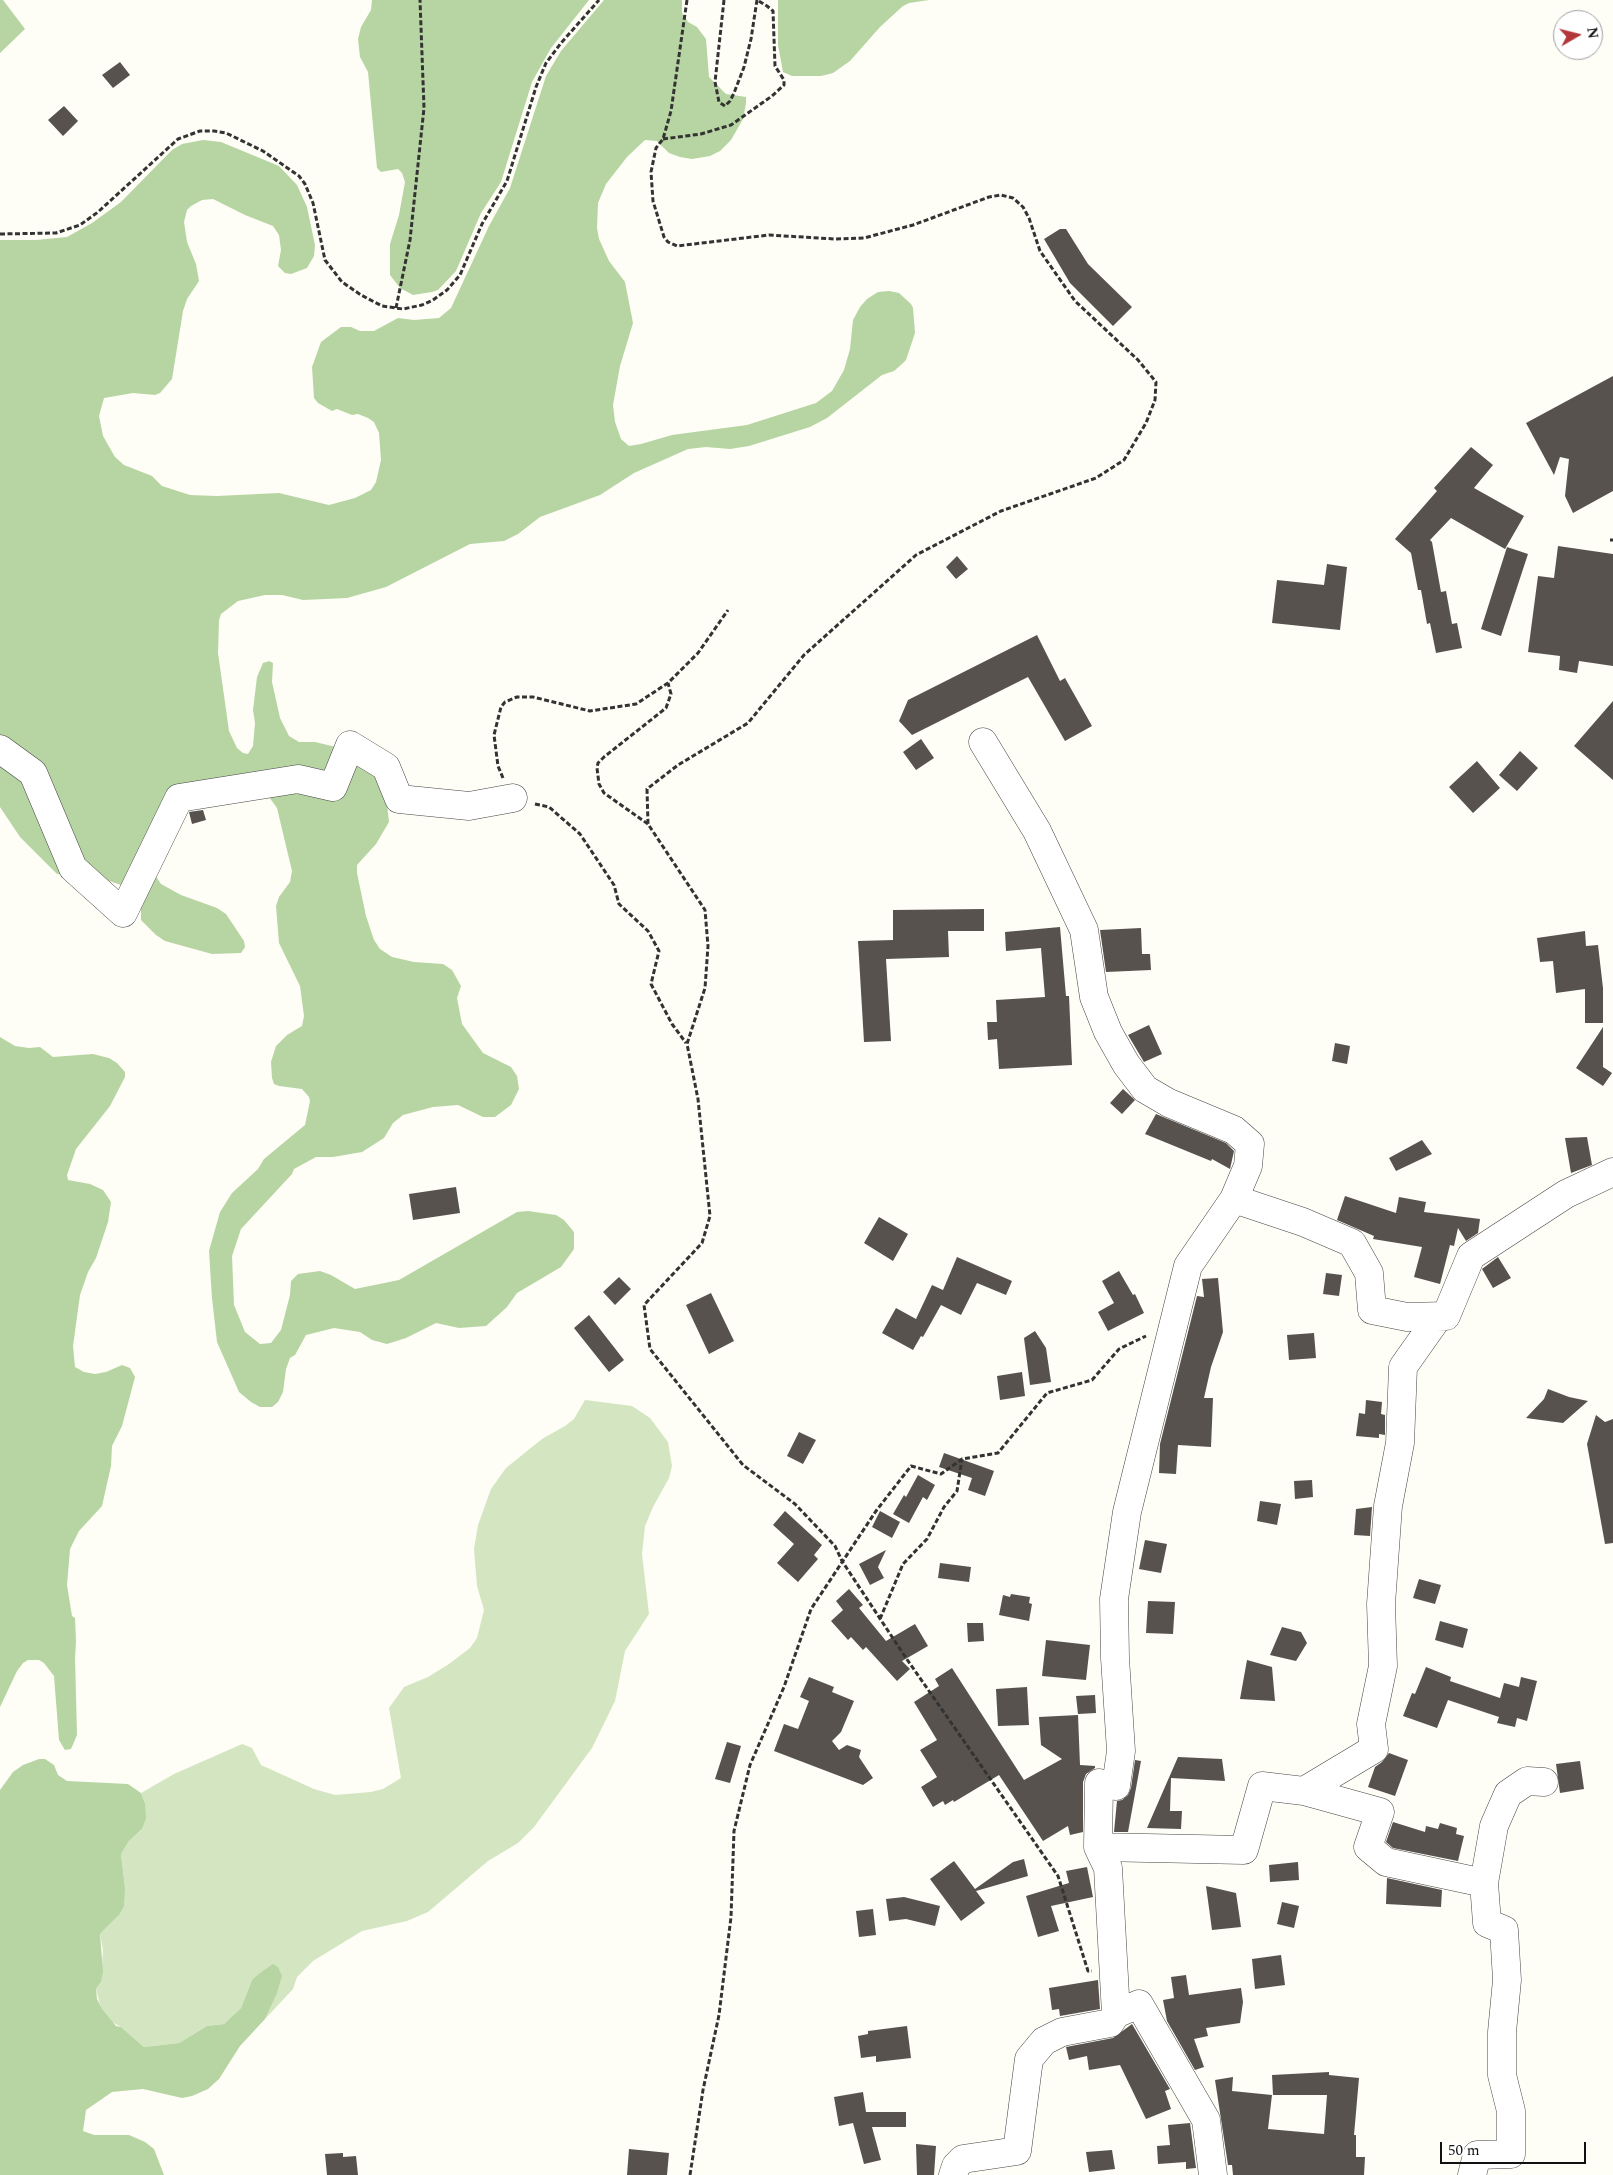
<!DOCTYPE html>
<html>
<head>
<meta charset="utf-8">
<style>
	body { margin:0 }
	#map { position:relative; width:1613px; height:2175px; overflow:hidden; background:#fefdf6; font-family:Spectral,serif }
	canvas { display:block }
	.north { position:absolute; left:1553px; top:10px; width:50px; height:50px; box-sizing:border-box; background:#fff; border:1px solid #a0a0a0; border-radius:50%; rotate:82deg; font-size:14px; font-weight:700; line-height:20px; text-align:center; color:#111 }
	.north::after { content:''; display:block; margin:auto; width:18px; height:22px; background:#b33638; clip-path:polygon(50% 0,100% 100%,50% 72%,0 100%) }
	.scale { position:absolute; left:1440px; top:2142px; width:146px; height:22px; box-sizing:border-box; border:2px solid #111; border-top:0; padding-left:6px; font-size:15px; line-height:18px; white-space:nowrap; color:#111; -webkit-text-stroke:4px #fff; paint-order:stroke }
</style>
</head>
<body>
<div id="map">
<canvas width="1613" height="2175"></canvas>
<div class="north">N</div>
<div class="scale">50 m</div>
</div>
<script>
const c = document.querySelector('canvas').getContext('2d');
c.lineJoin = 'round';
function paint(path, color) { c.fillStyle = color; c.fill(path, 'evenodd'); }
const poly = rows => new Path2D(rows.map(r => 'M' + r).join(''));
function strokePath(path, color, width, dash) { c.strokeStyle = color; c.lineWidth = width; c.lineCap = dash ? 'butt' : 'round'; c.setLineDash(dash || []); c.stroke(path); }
paint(poly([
	[585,1400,632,1406,650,1418,668,1442,672,1466,669,1478,653,1507,645,1526,642,1554,649,1614,625,1651,615,1701,592,1748,534,1827,518,1843,488,1861,428,1912,407,1921,362,1931,313,1961,297,1977,293,1989,265,2019,276,1996,252,1980,241,2008,224,2024,207,2026,179,2043,144,2047,121,2027,112,2022,101,2009,96,1989,101,1982,103,1950,100,1934,119,1915,125,1888,121,1854,129,1841,142,1829,145,1803,141,1793,174,1774,242,1744,252,1748,261,1765,314,1789,335,1795,371,1792,383,1789,401,1778,389,1708,404,1687,428,1677,449,1664,470,1648,477,1638,484,1610,477,1586,474,1549,478,1525,491,1489,506,1468,542,1439,565,1426,574,1419]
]), '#d3e6c1');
paint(poly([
	[0,0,3,0,25,29,0,53],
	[372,0,589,0,551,48,532,82,501,182,481,213,456,271,438,290,432,292,413,295,400,288,390,275,390,244,399,215,405,182,402,173,398,169,381,172,377,168,368,72,360,57,358,39,361,27,371,10],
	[604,0,682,0,682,13,688,22,697,27,706,39,709,77,726,94,746,97,746,103,743,119,731,140,720,151,710,156,692,159,680,157,669,153,657,141,645,140,627,157,606,184,598,203,597,228,599,239,609,261,625,282,633,323,620,366,613,405,615,422,621,439,629,446,641,444,672,435,747,425,816,403,832,391,844,370,850,349,853,320,860,307,867,299,878,292,889,291,899,293,911,304,913,308,915,333,906,360,902,364,894,371,882,375,827,418,810,427,749,446,730,449,706,447,688,449,634,473,600,495,540,517,518,534,504,541,470,544,386,587,347,598,303,600,282,595,265,595,238,601,221,614,219,620,218,653,229,731,237,748,243,753,248,754,253,746,255,723,253,710,257,677,263,663,269,661,273,663,272,682,280,718,289,736,299,742,315,742,336,747,380,777,385,787,389,822,376,844,357,865,357,873,366,916,374,940,380,949,392,957,414,962,443,964,452,970,461,986,457,998,462,1024,483,1053,511,1067,517,1076,519,1089,511,1105,495,1117,483,1117,458,1105,433,1107,403,1115,393,1123,384,1138,362,1152,333,1157,316,1157,294,1169,292,1174,241,1229,232,1256,234,1305,245,1332,260,1344,271,1343,281,1330,290,1295,291,1281,298,1274,320,1271,331,1275,355,1289,399,1280,517,1212,528,1211,556,1215,564,1220,574,1232,574,1249,561,1267,517,1293,507,1307,486,1326,459,1328,436,1323,406,1338,387,1344,372,1340,360,1332,334,1328,306,1335,295,1355,290,1358,286,1369,283,1392,278,1402,272,1407,260,1407,251,1402,239,1392,217,1342,212,1298,209,1251,220,1212,232,1193,258,1169,264,1159,305,1125,310,1101,309,1097,302,1089,279,1086,274,1084,272,1078,271,1062,276,1046,287,1035,302,1026,304,1016,300,986,279,943,276,906,279,897,290,882,292,871,277,808,261,786,164,814,155,875,161,884,181,895,217,908,226,914,244,941,245,947,241,953,212,954,165,941,156,935,141,920,141,904,135,890,98,877,82,877,57,874,20,837,0,807,0,240,36,240,67,237,92,223,121,202,172,150,182,144,203,140,221,142,279,166,297,185,307,207,315,245,314,256,307,268,291,274,285,273,278,266,281,250,279,235,273,226,245,215,213,199,202,200,191,206,187,210,184,222,187,242,196,264,199,281,187,299,183,311,172,379,160,393,155,395,133,393,104,398,99,416,103,436,115,457,124,465,152,476,162,486,190,495,217,496,279,493,329,505,355,498,371,490,376,482,381,460,379,433,374,422,368,418,358,414,352,415,337,409,332,411,318,403,314,398,312,367,321,342,341,327,351,327,360,331,374,331,398,318,414,320,439,318,451,308,489,226,510,188,546,76,561,51],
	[778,0,929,0,909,3,903,6,880,27,850,61,833,73,821,76,792,76,783,72,778,45],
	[0,1037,15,1046,29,1048,40,1047,53,1057,93,1054,109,1058,117,1063,125,1072,125,1077,110,1106,76,1149,67,1175,68,1180,90,1184,103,1190,111,1202,108,1222,96,1258,88,1272,80,1295,73,1346,75,1367,84,1372,95,1374,106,1372,122,1365,130,1368,135,1377,122,1426,112,1446,111,1466,102,1506,79,1531,70,1549,67,1585,72,1616,75,1618,76,1642,75,1658,77,1735,71,1749,65,1750,59,1740,54,1676,44,1663,39,1660,28,1660,23,1663,17,1671,0,1707],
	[39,1759,45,1759,54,1765,58,1775,67,1781,128,1784,141,1793,145,1803,146,1818,142,1829,129,1841,121,1854,125,1888,124,1906,119,1915,100,1934,103,1972,101,1982,96,1989,97,1999,102,2009,116,2026,121,2027,144,2047,179,2043,207,2026,224,2024,241,2008,252,1980,260,1973,273,1964,278,1967,282,1976,276,1996,265,2019,240,2046,219,2079,208,2089,192,2096,182,2098,143,2089,112,2092,86,2110,83,2131,94,2135,129,2135,145,2142,154,2149,164,2175,0,2175,0,1790,13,1772,23,1765]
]), '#b7d5a2');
paint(poly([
	[120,62,130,75,113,88,102,75],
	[64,106,78,121,63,136,48,120],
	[1060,229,1066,229,1088,264,1132,307,1113,326,1070,283,1044,239],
	[1613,376,1613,491,1573,513,1565,496,1569,459,1560,457,1554,475,1526,423],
	[1471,447,1493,465,1474,488,1524,516,1505,549,1451,518,1430,540,1432,542,1441,592,1446,591,1452,624,1457,623,1462,648,1436,653,1430,623,1427,624,1421,590,1418,590,1411,553,1395,539,1437,491,1434,488],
	[1558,546,1613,554,1613,666,1579,661,1577,673,1559,670,1560,656,1528,652,1538,576,1554,578],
	[1507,547,1528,554,1501,636,1481,629],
	[957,556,968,569,956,579,946,567],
	[1327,564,1347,567,1340,630,1272,623,1277,580,1324,585],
	[1037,635,1060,681,1065,678,1092,726,1065,741,1028,677,912,735,899,721,908,700],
	[1613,701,1613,780,1574,746],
	[921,739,934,758,916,770,903,752],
	[1520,751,1538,768,1517,791,1499,775],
	[1477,761,1500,788,1473,813,1449,787],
	[203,810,206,820,192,824,189,812],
	[984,909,984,931,948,931,949,957,886,959,891,1041,864,1042,858,941,893,940,893,910],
	[1060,927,1066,996,1069,996,1072,1065,999,1069,997,1039,988,1040,987,1022,997,1022,996,1000,1045,997,1041,948,1006,951,1005,932],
	[1141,928,1142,954,1150,954,1151,970,1106,972,1100,930],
	[1585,931,1586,946,1598,945,1603,988,1603,1023,1585,1023,1585,989,1556,993,1553,961,1540,962,1537,938],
	[1149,1025,1162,1054,1144,1062,1128,1035],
	[1603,1027,1603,1067,1612,1073,1603,1086,1576,1068],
	[1335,1043,1350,1046,1347,1064,1332,1061],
	[1123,1089,1135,1100,1122,1114,1110,1103],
	[1156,1114,1226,1143,1234,1151,1230,1169,1212,1159,1211,1161,1145,1134],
	[1587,1137,1592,1165,1571,1173,1565,1138],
	[1422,1140,1432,1154,1396,1171,1389,1158],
	[456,1187,460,1213,413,1220,409,1194],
	[1345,1196,1396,1213,1399,1197,1426,1202,1424,1212,1480,1219,1478,1233,1466,1241,1458,1228,1454,1246,1450,1245,1440,1284,1414,1277,1422,1247,1373,1239,1374,1236,1337,1220],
	[879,1217,908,1234,893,1261,864,1243],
	[957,1257,1012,1281,1006,1295,977,1283,961,1315,941,1305,923,1337,921,1336,913,1350,882,1333,896,1308,916,1319,932,1285,943,1290],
	[1498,1257,1511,1278,1493,1288,1482,1269],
	[1119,1271,1133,1295,1135,1294,1144,1313,1108,1331,1098,1312,1114,1303,1102,1281],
	[1326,1273,1342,1275,1339,1296,1323,1294],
	[619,1277,631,1289,615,1305,603,1292],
	[1218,1278,1223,1332,1211,1367,1204,1398,1213,1398,1211,1447,1178,1445,1176,1474,1159,1473,1160,1444,1197,1296,1204,1297,1202,1279],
	[711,1293,734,1341,709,1354,686,1305],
	[589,1315,624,1360,609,1372,574,1328],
	[1035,1331,1046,1348,1051,1382,1030,1385,1024,1338],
	[1314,1333,1316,1358,1289,1360,1287,1335],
	[1022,1372,1025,1396,1000,1400,997,1376],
	[1548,1389,1569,1397,1588,1401,1563,1423,1526,1418,1544,1399],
	[1366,1400,1382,1402,1381,1414,1385,1415,1385,1435,1379,1434,1379,1438,1356,1436,1359,1413,1365,1414],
	[1596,1415,1605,1422,1613,1419,1613,1543,1605,1544,1587,1444],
	[799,1432,816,1440,803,1464,787,1456],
	[944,1453,994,1471,985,1496,968,1490,972,1478,939,1467],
	[918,1475,935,1485,927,1500,923,1497,909,1523,893,1514,904,1495,906,1497],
	[1312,1480,1313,1497,1295,1499,1294,1481],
	[1260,1501,1281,1504,1277,1525,1257,1521],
	[1372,1507,1370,1536,1354,1535,1356,1509],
	[785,1511,822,1545,814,1555,818,1559,798,1582,777,1563,794,1544,773,1525],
	[880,1511,900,1522,892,1538,872,1527],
	[1145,1540,1167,1544,1161,1573,1139,1569],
	[886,1550,878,1567,884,1578,870,1585,859,1564],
	[940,1563,971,1567,969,1582,938,1578],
	[1419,1579,1441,1585,1435,1604,1413,1598],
	[849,1589,863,1605,859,1608,886,1641,915,1624,928,1646,902,1661,910,1669,897,1681,866,1647,863,1650,851,1637,848,1640,831,1621,843,1610,836,1601],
	[1011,1594,1030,1597,1029,1603,1032,1604,1029,1621,999,1615,1003,1595,1010,1597],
	[1148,1601,1175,1602,1173,1634,1146,1633],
	[1440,1621,1468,1629,1463,1648,1435,1640],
	[967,1623,983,1623,984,1641,968,1642],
	[1282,1627,1301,1632,1307,1643,1296,1661,1270,1655],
	[1046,1640,1090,1645,1086,1680,1042,1676],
	[1247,1660,1272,1667,1275,1701,1240,1699],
	[1426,1667,1451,1677,1450,1681,1500,1698,1504,1683,1519,1687,1521,1677,1537,1681,1527,1721,1517,1718,1515,1727,1497,1723,1499,1717,1448,1700,1437,1728,1403,1716,1412,1693,1415,1694],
	[952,1668,1024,1780,1062,1759,1041,1745,1039,1717,1078,1715,1080,1765,1095,1766,1095,1768,1086,1774,1083,1782,1083,1832,1070,1835,1068,1826,1043,1841,999,1775,954,1802,953,1800,945,1805,943,1801,933,1807,921,1787,937,1777,920,1750,937,1740,914,1702,939,1686,935,1679],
	[809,1677,834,1687,832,1692,854,1701,841,1732,832,1741,839,1750,847,1745,861,1750,859,1757,873,1778,863,1785,774,1751,784,1724,798,1729,809,1701,800,1697],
	[1027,1687,1029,1725,998,1726,996,1689],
	[1095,1695,1096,1713,1078,1714,1076,1696],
	[727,1742,741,1746,730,1783,715,1779],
	[1389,1753,1408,1760,1395,1796,1368,1787,1375,1767,1382,1762],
	[1178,1757,1222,1759,1225,1781,1171,1778,1170,1811,1182,1811,1181,1829,1147,1828],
	[1135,1760,1141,1761,1128,1832,1114,1832,1117,1801,1122,1800,1128,1795,1131,1788],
	[1580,1761,1584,1789,1560,1793,1556,1764],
	[1393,1822,1425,1832,1426,1826,1438,1829,1440,1823,1457,1828,1456,1834,1464,1836,1458,1861,1393,1848,1386,1842],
	[1024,1859,1028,1876,976,1891,985,1903,961,1921,930,1879,954,1861,975,1889,1013,1862],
	[1298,1862,1299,1880,1270,1882,1269,1865],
	[1087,1867,1093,1897,1051,1906,1059,1931,1038,1937,1026,1896,1069,1883,1066,1871],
	[1387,1878,1442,1890,1441,1907,1386,1904],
	[1206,1886,1236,1893,1241,1927,1212,1930],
	[904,1897,940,1906,935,1926,906,1919,889,1921,886,1899],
	[1282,1902,1299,1906,1294,1928,1277,1924],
	[873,1909,876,1935,859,1937,856,1911],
	[1281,1955,1285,1985,1255,1989,1252,1959],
	[1186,1975,1189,1995,1241,1988,1243,2002,1240,2023,1206,2028,1208,2036,1194,2039,1204,2067,1195,2070,1167,2021,1163,2000,1174,1998,1171,1977],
	[1098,1980,1100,2009,1060,2016,1059,2009,1052,2010,1049,1988],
	[1132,2024,1170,2089,1165,2091,1171,2109,1146,2119,1120,2065,1089,2070,1087,2056,1069,2060,1066,2047,1113,2038],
	[907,2026,911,2058,876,2062,876,2056,861,2058,858,2036,868,2034,868,2031],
	[1329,2072,1329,2075,1359,2078,1354,2135,1356,2135,1356,2157,1365,2157,1364,2175,1233,2175,1232,2165,1228,2165,1215,2080,1233,2077,1232,2091,1272,2095,1268,2129,1324,2134,1327,2095,1273,2095,1272,2075],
	[863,2092,866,2112,906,2112,906,2127,872,2127,881,2160,864,2164,853,2123,839,2126,834,2097],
	[1190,2123,1196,2168,1186,2169,1186,2162,1158,2164,1157,2146,1170,2145,1168,2125],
	[916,2144,936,2146,934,2175,917,2175],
	[629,2149,669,2153,667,2175,627,2175],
	[1112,2150,1115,2169,1089,2172,1086,2152],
	[343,2153,343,2157,356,2156,358,2175,327,2175,325,2154]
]), '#58524e');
const minor = poly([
	[983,742,1037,831,1084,930,1094,997,1108,1032,1126,1064,1145,1089,1169,1103,1234,1130,1250,1144,1248,1166,1234,1199],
	[0,749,33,773,73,868,123,913,179,798,298,779,333,787,350,745,386,767,399,799,469,806,513,798],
	[1304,1791,1380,1812,1368,1847,1386,1862,1484,1883,1494,1826,1508,1794,1527,1781,1544,1782],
	[1098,1847,1244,1850,1262,1786,1304,1791,1374,1749,1371,1724,1383,1666,1381,1604,1388,1506,1400,1443,1403,1367,1439,1316],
	[953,2175,956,2166,963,2159,1017,2151,1029,2059,1044,2041,1062,2032,1110,2023,1116,2014],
	[1213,2175,1206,2120,1139,2004,1116,2014,1108,1868,1098,1847,1099,1783,1116,1786,1121,1751,1115,1658,1114,1599,1127,1512,1188,1266,1234,1199,1303,1222,1352,1243,1369,1273,1372,1310,1407,1317,1446,1316,1471,1256,1566,1194,1613,1172],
	[1472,2175,1477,2155,1511,2154,1511,2111,1502,2075,1502,2032,1507,1980,1504,1930,1487,1923,1484,1883]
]);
strokePath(minor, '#444', 29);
strokePath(poly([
	[687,0,671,111,663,139,656,148,651,172,653,201,664,237,668,242,677,246,769,235,835,239,864,238,913,225,989,197,1001,195,1013,198,1023,207,1029,218,1040,251,1075,301,1138,360,1156,382,1155,400,1146,423,1124,460,1096,478,1001,511,916,555,804,655,748,723,678,765,647,789,648,824,705,910,708,946,705,988,687,1044,698,1099,710,1216,702,1243,644,1305,650,1349,743,1465,795,1504,835,1546,842,1561,906,1658,1058,1876,1088,1971,1092,1971],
	[724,0,715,82,719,102,725,106,730,101,734,93,744,67,751,39,757,0],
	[663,139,701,134,731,125,772,96,784,85,784,80,775,66,773,11,767,6,757,0],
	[0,234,56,233,80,225,98,212,178,139,200,131,214,131,226,133,263,151,299,176,305,184,313,203,325,260,342,282,361,295,382,306,403,309,422,305,433,300,447,290,460,275,482,224,507,181,536,87,546,63,561,43,599,0],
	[396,308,410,240,424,108,420,0],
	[1610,540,1613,540],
	[503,778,498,766,494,735,501,707,505,702,517,697,533,697,590,711,636,704,668,683,698,653,728,610],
	[535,804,549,807,580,834,614,885,619,904,648,931,659,951,651,984,672,1024,686,1043],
	[648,824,604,793,599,784,597,768,598,763,604,757,666,708,671,694,668,683],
	[880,1619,903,1564,927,1539,944,1507,957,1491,962,1459],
	[690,2175,703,2090,719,2015,731,1917,734,1831,750,1765,784,1687,811,1609,876,1511,911,1466,941,1474,962,1459,998,1453,1047,1393,1092,1380,1119,1349,1146,1336]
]), '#333', 3, [5, 2.5]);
strokePath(minor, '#fff', 28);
</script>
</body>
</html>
